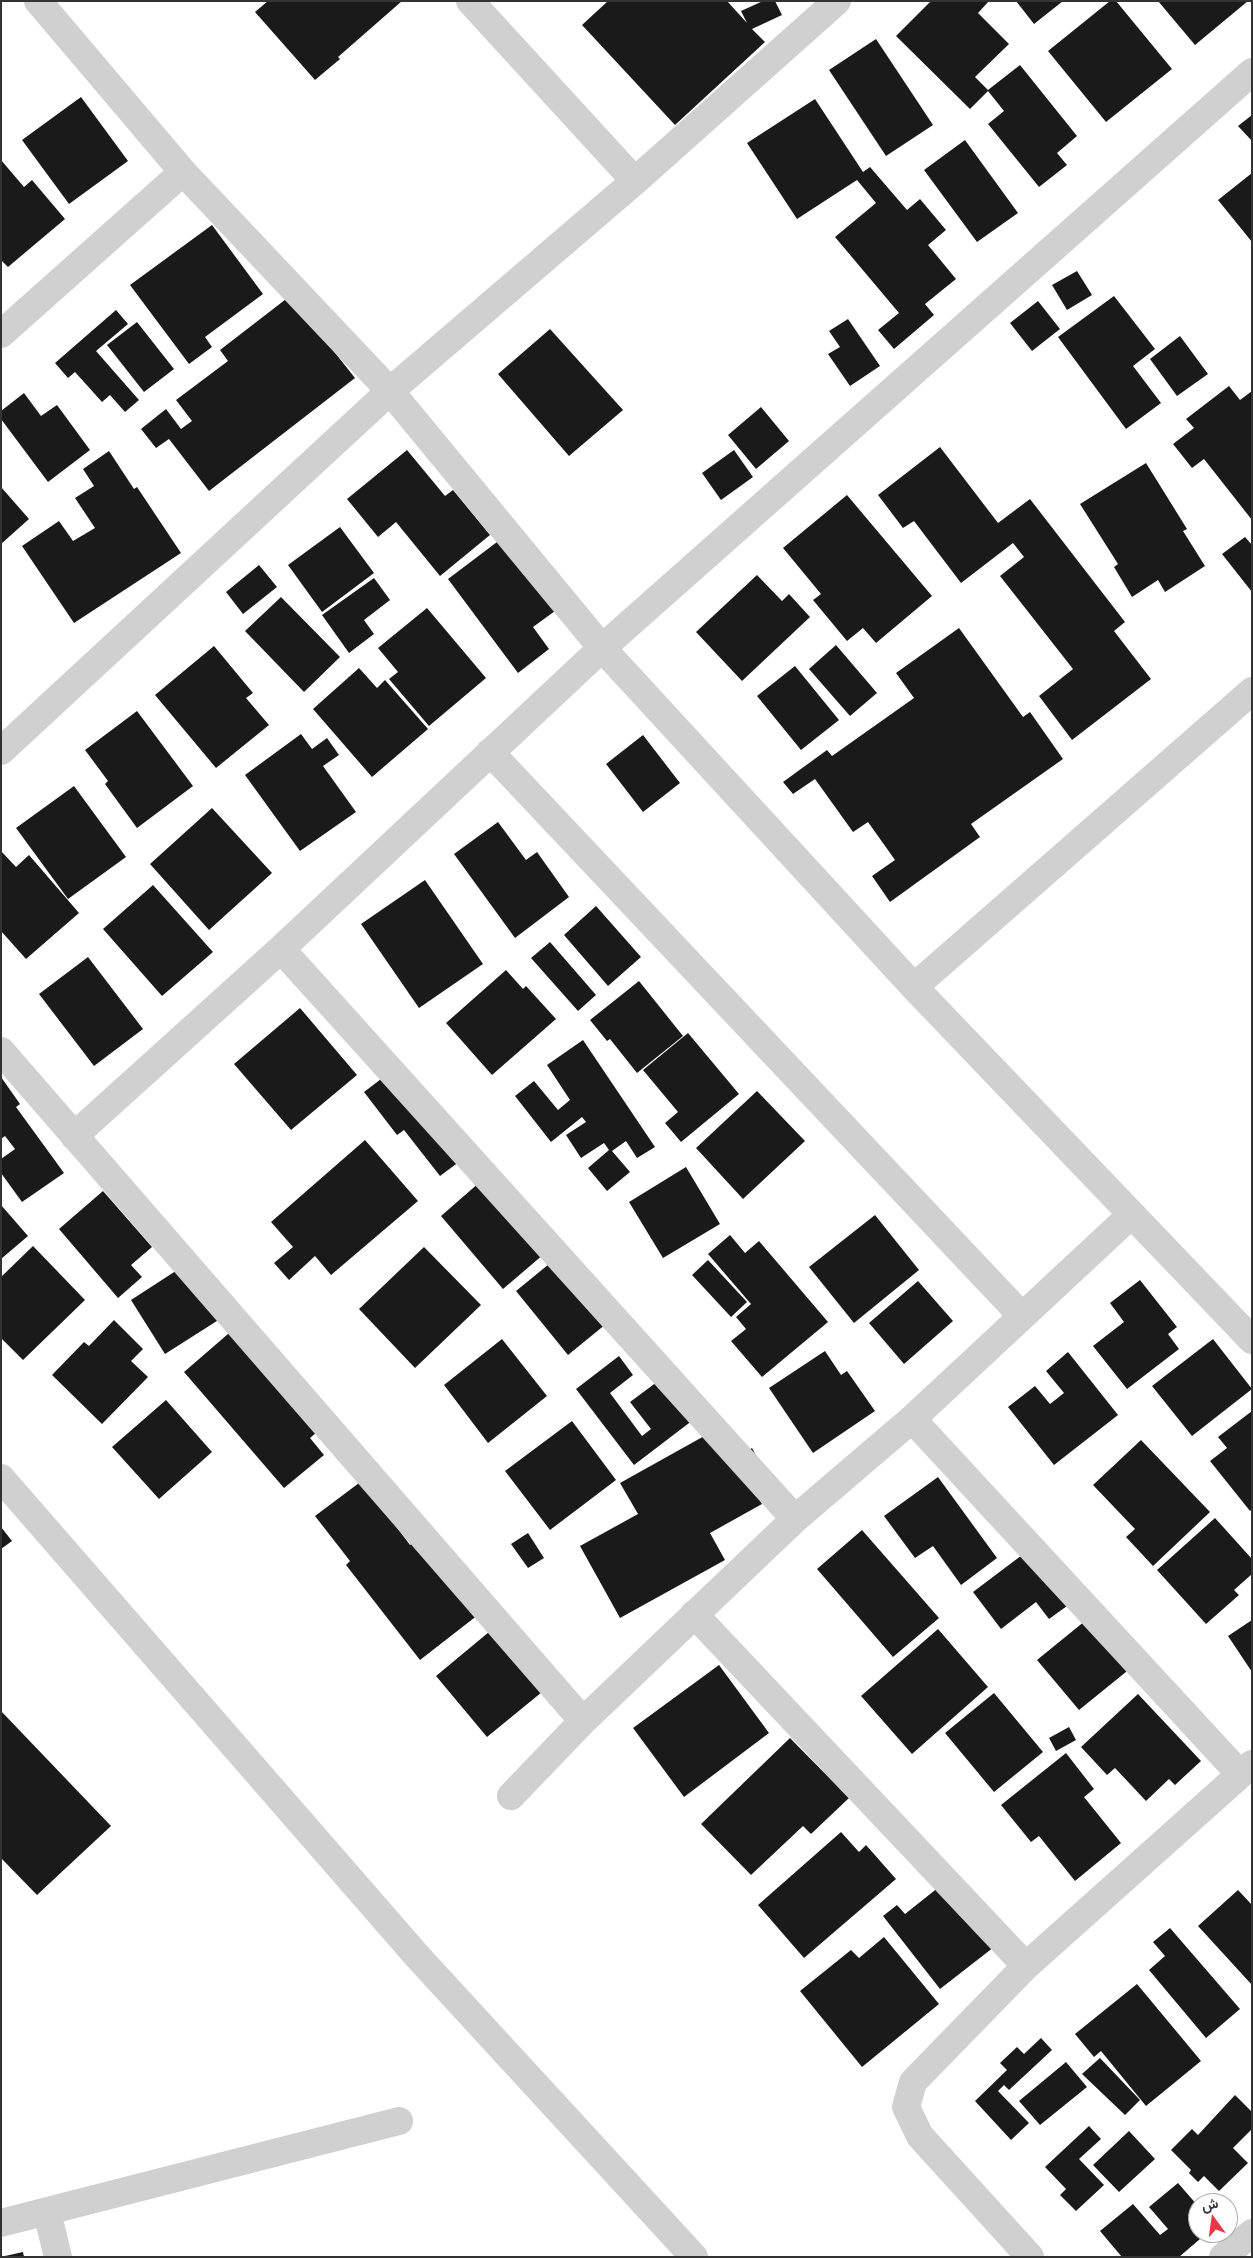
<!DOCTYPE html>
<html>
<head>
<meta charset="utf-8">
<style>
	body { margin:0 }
	#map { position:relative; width:1253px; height:2258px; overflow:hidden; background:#fff; font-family:"Roboto Condensed",Vazirmatn,sans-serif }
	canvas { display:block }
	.frame { position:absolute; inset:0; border:2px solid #333; pointer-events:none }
	.north { position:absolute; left:1188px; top:2193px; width:50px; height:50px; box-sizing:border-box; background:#fff; border:1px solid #adadad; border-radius:50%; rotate:346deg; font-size:14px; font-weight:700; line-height:20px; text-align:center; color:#333 }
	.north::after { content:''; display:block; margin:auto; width:18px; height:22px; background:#e63946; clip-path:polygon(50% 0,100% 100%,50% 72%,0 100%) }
</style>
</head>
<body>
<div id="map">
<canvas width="1253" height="2258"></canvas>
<div class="frame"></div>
<div class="north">ش</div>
</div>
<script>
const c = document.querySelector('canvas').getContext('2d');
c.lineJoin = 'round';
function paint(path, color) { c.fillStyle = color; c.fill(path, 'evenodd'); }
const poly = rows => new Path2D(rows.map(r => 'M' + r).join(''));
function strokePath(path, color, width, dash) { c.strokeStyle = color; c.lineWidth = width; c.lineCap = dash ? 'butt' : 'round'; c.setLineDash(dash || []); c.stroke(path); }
paint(poly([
	[268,1,402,1,338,57,340,59,315,80,255,12],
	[608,1,727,1,747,23,741,11,763,1,775,1,782,15,752,29,765,42,675,125,582,25],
	[931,1,989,1,978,13,1009,44,975,77,988,90,1020,65,1077,136,1057,153,1067,165,1039,187,988,124,1004,111,988,91,970,109,896,36],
	[1016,1,1063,1,1034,24],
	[1110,1,1116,1,1172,69,1106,122,1048,51],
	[1158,1,1248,1,1195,45],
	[876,39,933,125,886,156,829,70],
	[81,97,128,161,69,204,22,140],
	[815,99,863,172,870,167,907,210,920,199,946,230,928,245,956,279,925,304,934,315,894,349,878,330,899,313,835,237,876,203,857,180,797,219,747,143],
	[1252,115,1252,141,1238,126],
	[965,140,1018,213,977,242,924,170],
	[1,160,24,187,32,180,65,219,8,267,1,260],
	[1252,173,1252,242,1218,200],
	[212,225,263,294,205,337,212,347,189,364,130,285],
	[1077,271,1092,295,1067,310,1052,285],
	[290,296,355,378,209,491,169,439,156,448,141,429,166,409,181,429,192,421,176,400,228,361,220,350],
	[1114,296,1155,349,1133,366,1161,403,1126,429,1058,337],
	[1038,301,1060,329,1032,351,1010,323],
	[116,310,128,324,96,351,139,400,125,412,110,395,102,402,75,372,68,378,55,363],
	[848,319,880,366,850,386,828,354,840,347,829,331],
	[137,322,174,369,144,392,107,345],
	[550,329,623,410,569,456,498,374],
	[1180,336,1208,374,1177,396,1150,359],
	[1229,386,1240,400,1252,391,1252,520,1204,459,1192,468,1173,444,1194,428,1186,419],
	[24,393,41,416,57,405,90,450,48,482,1,419,1,411],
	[761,407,789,441,756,469,728,435],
	[940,447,998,523,1030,499,1125,622,1114,631,1151,679,1072,740,1039,696,1073,669,1000,576,1024,557,1013,543,961,583,914,521,903,528,878,495],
	[407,450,445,496,453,490,490,535,440,576,396,522,378,537,347,499],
	[734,450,753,477,721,500,702,473],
	[109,451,134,489,137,487,181,553,74,623,22,546,59,521,73,541,95,528,75,498,94,486,83,469],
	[1146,463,1187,529,1183,531,1205,566,1165,592,1158,580,1132,597,1114,567,1118,564,1080,504],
	[1,487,29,519,1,544],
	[847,495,932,596,876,643,863,628,847,641,813,600,821,594,783,548],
	[340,527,374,573,322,612,288,565],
	[1245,537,1252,545,1252,592,1222,554],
	[501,539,555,611,533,627,549,649,518,673,448,579],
	[259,565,277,587,243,614,226,592],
	[757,575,782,601,789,594,810,617,742,681,696,632],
	[374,578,390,600,364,620,374,634,349,653,322,615],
	[281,597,340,657,304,692,245,631],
	[427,608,486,678,429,726,389,679,398,672,378,648],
	[959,628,1023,717,1030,712,1063,759,971,824,980,837,890,902,872,876,895,860,868,822,853,832,815,779,793,794,783,782,827,750,832,756,914,698,896,673],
	[836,645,877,693,850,716,809,669],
	[214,646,253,693,246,698,269,725,216,768,155,695],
	[795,666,839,720,801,750,757,696],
	[359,668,377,688,385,680,428,729,372,777,313,709],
	[137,711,193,786,137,828,105,784,108,781,85,750],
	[301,734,312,749,327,738,339,755,323,766,356,812,300,851,245,775],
	[643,735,680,783,643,812,606,764],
	[74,786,126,857,68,899,16,828],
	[212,808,272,873,209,930,150,864],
	[498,822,526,860,537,852,569,897,515,938,454,854],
	[1,851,16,867,29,855,79,913,26,959,1,931],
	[425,880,483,964,419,1008,361,924],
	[153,885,213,952,162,996,103,929],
	[596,906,641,957,608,986,564,935],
	[550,942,596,995,578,1011,531,958],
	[88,957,143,1029,94,1066,39,994],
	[506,970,523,989,526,986,556,1019,492,1075,446,1023],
	[639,981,683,1036,637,1073,610,1039,607,1041,590,1020],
	[300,1008,357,1075,291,1130,234,1064],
	[688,1033,739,1094,681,1142,665,1123,678,1112,643,1070],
	[583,1040,655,1147,637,1158,626,1141,612,1151,630,1172,607,1191,588,1168,609,1150,604,1143,581,1158,566,1135,586,1122,582,1117,551,1142,515,1096,534,1081,558,1110,570,1100,547,1065],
	[402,1063,471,1153,440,1176,404,1130,397,1135,364,1092],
	[1,1077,20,1104,16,1107,64,1173,22,1202,1,1173,1,1159,15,1149,5,1136,1,1139],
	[757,1091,805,1141,743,1199,696,1148],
	[365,1140,418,1201,331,1275,315,1256,289,1280,274,1263,293,1247,271,1222],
	[686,1167,720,1224,663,1258,629,1202],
	[488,1175,551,1248,503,1289,441,1216],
	[103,1191,152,1247,131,1265,142,1277,118,1298,59,1229],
	[1,1205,28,1236,1,1259],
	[875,1215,919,1270,854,1323,809,1267],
	[730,1235,745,1253,759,1241,828,1322,762,1377,731,1341,746,1329,736,1317,751,1304,708,1254],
	[33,1246,85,1300,23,1360,1,1338,1,1277],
	[424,1247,481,1305,415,1368,359,1309],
	[565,1251,617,1315,568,1355,516,1291],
	[708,1260,747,1302,731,1317,692,1275],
	[185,1265,220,1319,165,1354,131,1300],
	[1140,1280,1177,1327,1168,1334,1179,1349,1127,1389,1093,1346,1124,1322,1110,1303],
	[918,1281,953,1321,904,1364,869,1323],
	[114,1320,143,1349,131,1361,148,1377,102,1424,52,1375,84,1342,89,1346],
	[243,1321,329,1422,310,1438,324,1455,284,1488,184,1372],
	[502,1339,547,1396,488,1443,444,1385],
	[1213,1339,1252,1389,1192,1436,1152,1386],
	[825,1351,841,1375,847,1371,875,1411,813,1453,769,1388],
	[1068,1352,1118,1415,1054,1465,1008,1407,1035,1386,1050,1404,1064,1393,1046,1371],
	[619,1356,633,1375,610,1393,642,1436,651,1429,630,1402,661,1379,693,1420,634,1465,576,1389],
	[166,1400,212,1452,159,1499,112,1447],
	[1252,1411,1252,1509,1250,1511,1210,1461,1227,1448,1218,1437],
	[572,1421,616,1480,550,1530,505,1471],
	[715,1430,732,1460,752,1448,765,1472,749,1481,762,1504,710,1533,725,1560,620,1618,580,1546,638,1514,620,1483],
	[1141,1440,1210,1512,1153,1566,1126,1537,1135,1529,1093,1485],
	[367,1477,386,1513,410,1545,424,1535,483,1611,420,1660,346,1565,350,1561,315,1516],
	[938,1477,997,1558,961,1585,933,1546,915,1558,884,1516],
	[1215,1518,1252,1559,1252,1574,1234,1590,1239,1595,1206,1624,1157,1570],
	[1,1527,12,1541,1,1549],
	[862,1530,939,1618,893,1657,817,1569],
	[528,1533,544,1558,528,1568,511,1544],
	[1026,1552,1067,1606,1049,1619,1036,1602,1001,1629,973,1592],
	[1096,1612,1137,1663,1079,1710,1037,1660],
	[1252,1620,1252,1672,1228,1636],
	[501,1622,553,1683,487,1737,436,1676],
	[938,1629,988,1687,912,1754,861,1696],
	[719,1665,769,1733,684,1797,633,1728],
	[994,1693,1043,1752,994,1792,945,1733],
	[1138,1694,1201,1761,1175,1785,1169,1779,1146,1801,1115,1768,1107,1775,1081,1747],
	[1,1711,111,1826,37,1895,1,1858],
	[1069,1727,1076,1740,1056,1751,1049,1738],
	[790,1738,849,1798,811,1834,803,1826,751,1875,701,1824],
	[1066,1753,1094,1789,1084,1797,1121,1843,1075,1881,1039,1836,1031,1842,1001,1805],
	[841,1832,859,1852,866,1845,896,1879,804,1958,758,1905],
	[944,1883,994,1947,940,1989,883,1916,897,1905,905,1914],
	[1238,1890,1252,1905,1252,1985,1198,1926],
	[1170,1928,1240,2009,1206,2038,1149,1970,1165,1956,1153,1942],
	[884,1937,939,2004,862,2067,800,1991,851,1950,859,1958],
	[1137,1984,1201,2061,1146,2106,1101,2051,1094,2057,1075,2034],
	[1041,2038,1052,2050,1009,2090,1004,2085,998,2091,1029,2123,1011,2140,975,2101,1007,2070,1000,2063,1017,2047,1024,2054],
	[1100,2058,1140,2100,1125,2115,1082,2074],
	[1066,2062,1087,2087,1040,2125,1019,2101],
	[1235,2095,1252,2112,1252,2129,1233,2148,1248,2163,1219,2191,1204,2176,1198,2182,1189,2173,1191,2170,1171,2150,1192,2129,1198,2135],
	[1089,2126,1101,2139,1079,2159,1104,2185,1076,2211,1060,2195,1066,2189,1045,2167],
	[1129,2131,1155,2159,1119,2192,1093,2165],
	[1178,2183,1198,2206,1198,2233,1207,2233,1179,2257,1122,2257,1100,2231,1133,2204,1160,2235,1168,2229,1149,2207],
	[23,2252,24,2257,5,2257,5,2256]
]), '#1a1a1a');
strokePath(poly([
	[38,1,183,172,390,391,602,648,914,987,1252,1340],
	[470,1,635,181],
	[1,334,183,172],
	[1,751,390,391,635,181,837,1],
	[490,752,1022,1316],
	[281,949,795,1519],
	[914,987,1252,691],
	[1,1051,583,1721],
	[74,1136,281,949,602,648,1252,72],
	[912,1419,1240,1774],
	[1,1478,418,1957,694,2257],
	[694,1614,1026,1966],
	[511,1796,583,1721,795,1519,912,1419,1131,1215],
	[47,2212,58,2257],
	[1,2223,399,2121],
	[1030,2257,920,2136,906,2107,913,2082,1026,1966,1252,1764],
	[1223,2257,1252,2233]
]), '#d0d0d0', 28);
</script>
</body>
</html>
